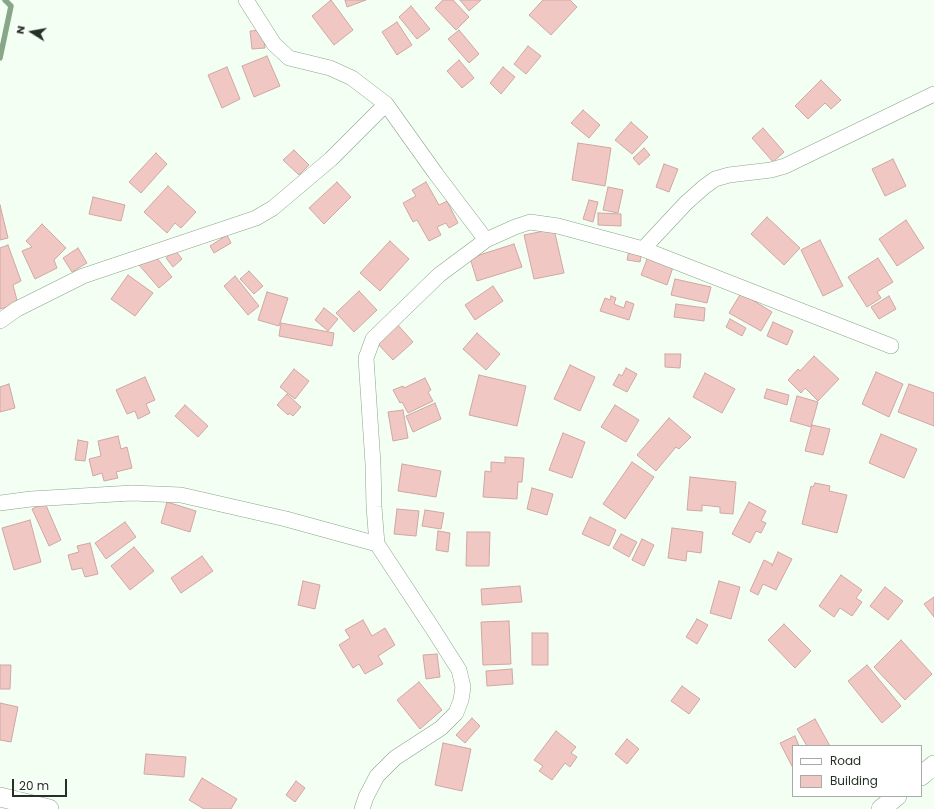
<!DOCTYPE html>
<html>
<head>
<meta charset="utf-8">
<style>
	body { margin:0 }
	#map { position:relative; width:934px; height:809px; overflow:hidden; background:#f3fff3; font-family:Poppins,sans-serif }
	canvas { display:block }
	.legend { position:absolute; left:792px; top:745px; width:130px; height:52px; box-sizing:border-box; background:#fff; border:1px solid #a8aca8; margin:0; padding:5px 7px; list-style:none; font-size:12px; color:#253026 }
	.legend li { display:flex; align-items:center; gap:8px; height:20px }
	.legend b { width:20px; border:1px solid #a8aca8 }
	.north { position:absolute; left:12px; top:12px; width:40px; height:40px; -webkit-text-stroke:3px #fff; paint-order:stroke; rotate:281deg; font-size:11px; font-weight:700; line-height:16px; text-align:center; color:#253026 }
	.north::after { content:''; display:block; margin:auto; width:14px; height:18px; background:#253026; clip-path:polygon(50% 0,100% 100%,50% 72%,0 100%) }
	.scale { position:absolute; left:12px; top:779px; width:55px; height:18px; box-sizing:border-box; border:2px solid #253026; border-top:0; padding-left:5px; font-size:12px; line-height:14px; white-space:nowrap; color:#253026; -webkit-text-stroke:3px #fff; paint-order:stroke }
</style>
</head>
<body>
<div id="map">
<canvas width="934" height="809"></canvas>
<ul class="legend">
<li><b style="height:5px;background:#fff"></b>Road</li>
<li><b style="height:11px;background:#f0c7c3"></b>Building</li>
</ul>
<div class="north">N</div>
<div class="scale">20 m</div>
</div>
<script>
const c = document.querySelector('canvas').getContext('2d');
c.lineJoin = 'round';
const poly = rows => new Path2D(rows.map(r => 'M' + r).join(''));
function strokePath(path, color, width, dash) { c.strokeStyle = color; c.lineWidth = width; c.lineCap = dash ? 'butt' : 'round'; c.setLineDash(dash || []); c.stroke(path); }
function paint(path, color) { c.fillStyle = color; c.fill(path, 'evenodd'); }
strokePath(poly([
	[0,58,11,6,5,0]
]), '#88a789', 5.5);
const building = poly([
	[331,0,353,30,334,45,312,16,331,0],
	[345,0,366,0,347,7,345,0],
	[443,0,453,0,469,17,456,30,435,8,443,0],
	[460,0,481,0,469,11,460,0],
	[543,0,570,0,577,7,551,35,529,15,543,0],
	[411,6,430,29,417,39,399,17,411,6],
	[397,22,412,45,397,55,382,32,397,22],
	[263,30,265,48,252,49,250,31,263,30],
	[459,30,479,54,469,63,448,39,459,30],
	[528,46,541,56,526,74,514,64,528,46],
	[267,56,280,86,254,97,242,66,267,56],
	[459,60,474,78,462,88,447,71,459,60],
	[227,67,240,99,222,108,208,75,227,67],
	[503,67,515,77,501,94,490,83,503,67],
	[821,80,841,100,831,109,825,103,808,119,795,106,821,80],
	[583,110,600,125,589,138,571,123,583,110],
	[631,122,648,137,632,154,615,140,631,122],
	[763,128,784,152,773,162,752,138,763,128],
	[578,143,611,148,605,186,572,180,578,143],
	[644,148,650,155,639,165,633,158,644,148],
	[294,150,309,165,299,175,283,160,294,150],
	[156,153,167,164,141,193,129,182,156,153],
	[893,159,906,186,885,196,872,169,893,159],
	[664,164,678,169,669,192,656,187,664,164],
	[337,182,351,197,324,224,309,208,337,182],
	[426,182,439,205,447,201,458,223,449,228,446,223,437,227,441,235,429,241,417,220,413,222,403,203,416,196,412,190,426,182],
	[168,186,196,212,181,228,175,223,167,233,144,212,168,186],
	[608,187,623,190,618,213,603,210,608,187],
	[93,197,125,205,121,221,89,214,93,197],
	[589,200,598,202,593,222,583,219,589,200],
	[0,205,8,238,0,240,0,205],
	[598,213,621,214,621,226,598,225,598,213],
	[767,217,800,248,784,265,751,234,767,217],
	[906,220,924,248,897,266,879,239,906,220],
	[42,224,66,248,54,260,57,268,35,279,22,251,32,247,26,241,42,224],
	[554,229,564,273,534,279,524,235,554,229],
	[227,235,231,243,214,253,210,246,227,235],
	[820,240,843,286,823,296,801,250,820,240],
	[390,241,409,259,380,291,360,273,390,241],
	[514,244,522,267,477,281,470,258,514,244],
	[8,245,21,281,13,285,18,304,0,309,0,248,8,245],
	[78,248,87,263,72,272,63,258,78,248],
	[175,250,182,259,173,267,166,258,175,250],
	[629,250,642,252,640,262,627,260,629,250],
	[153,253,172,277,159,288,139,265,153,253],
	[649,254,674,264,667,285,641,275,649,254],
	[878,258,893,282,877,292,881,298,867,307,848,277,878,258],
	[249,271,263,286,254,294,240,279,249,271],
	[128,275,153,293,135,316,111,299,128,275],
	[235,276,259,306,248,315,224,286,235,276],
	[675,279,711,287,707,303,671,295,675,279],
	[493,286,503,301,475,320,465,305,493,286],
	[359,291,377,310,354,332,336,313,359,291],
	[267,292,288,298,279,326,258,320,267,292],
	[741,293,772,312,761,331,729,313,741,293],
	[611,296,616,298,614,304,624,308,626,301,634,304,629,320,600,311,605,298,610,300,611,296],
	[889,296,896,309,879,319,871,307,889,296],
	[676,304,705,308,704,321,674,317,676,304],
	[324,308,338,319,328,331,315,320,324,308],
	[730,319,746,328,742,336,726,327,730,319],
	[773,322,793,331,787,345,767,336,773,322],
	[281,323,334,333,332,346,279,336,281,323],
	[397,324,413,342,393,360,377,343,397,324],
	[477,333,500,354,486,370,463,349,477,333],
	[665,354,681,354,680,368,665,367,665,354],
	[814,356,839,379,818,401,805,388,801,393,788,380,798,369,800,371,814,356],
	[570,365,595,377,580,411,554,399,570,365],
	[626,368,637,374,627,392,613,385,619,374,622,376,626,368],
	[294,369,309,381,295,399,280,387,294,369],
	[876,372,903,384,889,417,862,404,876,372],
	[705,373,735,389,722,413,693,397,705,373],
	[479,375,526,386,517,426,469,415,479,375],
	[145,377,155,400,146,404,150,413,138,419,135,411,127,414,116,390,145,377],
	[425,378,431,390,428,392,433,401,408,413,402,402,400,403,393,390,403,386,404,388,425,378],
	[9,384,15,408,0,412,0,387,9,384],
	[909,384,934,393,934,426,898,412,909,384],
	[767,389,789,395,787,405,764,398,767,389],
	[287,394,301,407,293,416,289,413,288,415,277,405,287,394],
	[797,396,818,402,811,427,790,421,797,396],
	[435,403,441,419,413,432,406,416,435,403],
	[185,405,208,426,198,437,175,416,185,405],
	[615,405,639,420,626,442,601,427,615,405],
	[403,410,408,438,393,441,388,412,403,410],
	[669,418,691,437,679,449,676,447,656,471,637,455,669,418],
	[812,425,830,429,823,455,805,451,812,425],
	[563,433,585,442,572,478,549,470,563,433],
	[881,434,917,449,904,478,869,463,881,434],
	[118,436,121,449,127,447,132,468,116,472,118,478,104,481,102,473,93,476,89,459,101,456,98,441,118,436],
	[78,440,88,442,85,461,75,460,78,440],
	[505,457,524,458,522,482,518,482,517,499,483,497,485,471,491,472,491,462,505,463,505,457],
	[632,462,654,477,625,519,603,504,632,462],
	[402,464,441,471,436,497,398,491,402,464],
	[690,477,736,482,733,514,720,513,720,507,702,505,702,511,687,510,690,477],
	[815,483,830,486,829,491,847,495,837,533,802,524,811,486,813,487,815,483],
	[532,488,553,494,547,515,527,509,532,488],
	[167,502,196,511,190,532,161,523,167,502],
	[749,502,766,511,761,521,766,523,761,533,756,531,750,543,732,534,749,502],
	[45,503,61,540,49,546,32,509,45,503],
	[397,509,419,511,416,536,394,534,397,509],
	[425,510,444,513,441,529,422,526,425,510],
	[590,517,616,530,609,546,582,534,590,517],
	[30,520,41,562,14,570,2,528,30,520],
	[125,522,136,537,106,559,95,543,125,522],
	[672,528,703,532,701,553,687,551,686,561,668,558,672,528],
	[438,531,450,533,448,552,436,550,438,531],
	[467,532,490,532,489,566,466,566,467,532],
	[621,534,637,542,629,557,613,548,621,534],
	[642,539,654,545,644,566,632,560,642,539],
	[90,543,98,574,85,577,82,568,72,570,68,555,79,552,77,546,90,543],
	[134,547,154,571,130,590,111,566,134,547],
	[778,552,792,559,776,590,763,584,758,595,750,591,764,560,772,564,772,566,778,552],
	[202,556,213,571,181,593,171,578,202,556],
	[841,575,862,590,856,598,862,602,852,616,840,608,834,617,819,606,841,575],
	[303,581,320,585,315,609,298,605,303,581],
	[719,581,740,587,731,619,710,613,719,581],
	[520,586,522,602,482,605,481,589,520,586],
	[885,587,903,601,888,620,870,606,885,587],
	[934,597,934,617,924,604,934,597],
	[697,619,708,625,697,644,686,637,697,619],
	[363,620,372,636,385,628,395,645,378,656,383,664,365,674,359,664,353,668,339,645,350,638,345,630,363,620],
	[509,621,511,664,483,665,481,622,509,621],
	[784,624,811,651,795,668,768,640,784,624],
	[532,633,548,633,548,665,532,665,532,633],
	[901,640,932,674,905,700,874,667,901,640],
	[437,654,440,677,426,679,423,655,437,654],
	[0,665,11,665,10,689,0,689,0,665],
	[867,665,901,706,882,723,848,681,867,665],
	[512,669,513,684,487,686,486,671,512,669],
	[419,682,442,710,420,729,397,700,419,682],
	[682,686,700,699,689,714,671,701,682,686],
	[0,703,18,707,11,742,0,740,0,703],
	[472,718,480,726,465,743,456,735,472,718],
	[815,719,830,746,807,746,797,729,815,719],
	[556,731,576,747,571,753,577,757,570,767,565,763,552,780,539,771,543,766,534,760,556,731],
	[795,736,799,746,793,746,793,768,780,743,795,736],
	[627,739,639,749,627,764,615,754,627,739],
	[443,743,471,749,462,791,435,785,443,743],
	[146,754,186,757,184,777,144,774,146,754],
	[202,778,237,799,231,809,204,809,189,800,202,778],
	[296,781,305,788,295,802,286,795,296,781]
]);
paint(building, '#f0c7c3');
strokePath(building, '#cfa7a3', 1);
const minor = poly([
	[246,0,274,44,289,58,330,68,352,78,386,104,436,174,486,240],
	[643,249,686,203,704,187,715,179,729,175,771,170,785,166,934,94],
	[0,321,17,309,83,276,256,218,273,208,331,159,386,104],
	[0,503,31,499,132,493,181,495,286,519,377,544],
	[362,809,366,797,377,776,395,758,441,728,456,713,461,700,463,687,459,670,433,629,377,544,374,507,373,464,366,358,373,339,439,275,486,240,515,227,530,222,558,226,643,249,891,346]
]);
const tertiary = poly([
	[921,776,934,765],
	[0,797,49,809],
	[881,809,897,796]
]);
strokePath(minor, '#8aa48b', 16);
strokePath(tertiary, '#8aa48b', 20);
strokePath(minor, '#fff', 15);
strokePath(tertiary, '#fff', 19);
</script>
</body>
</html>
